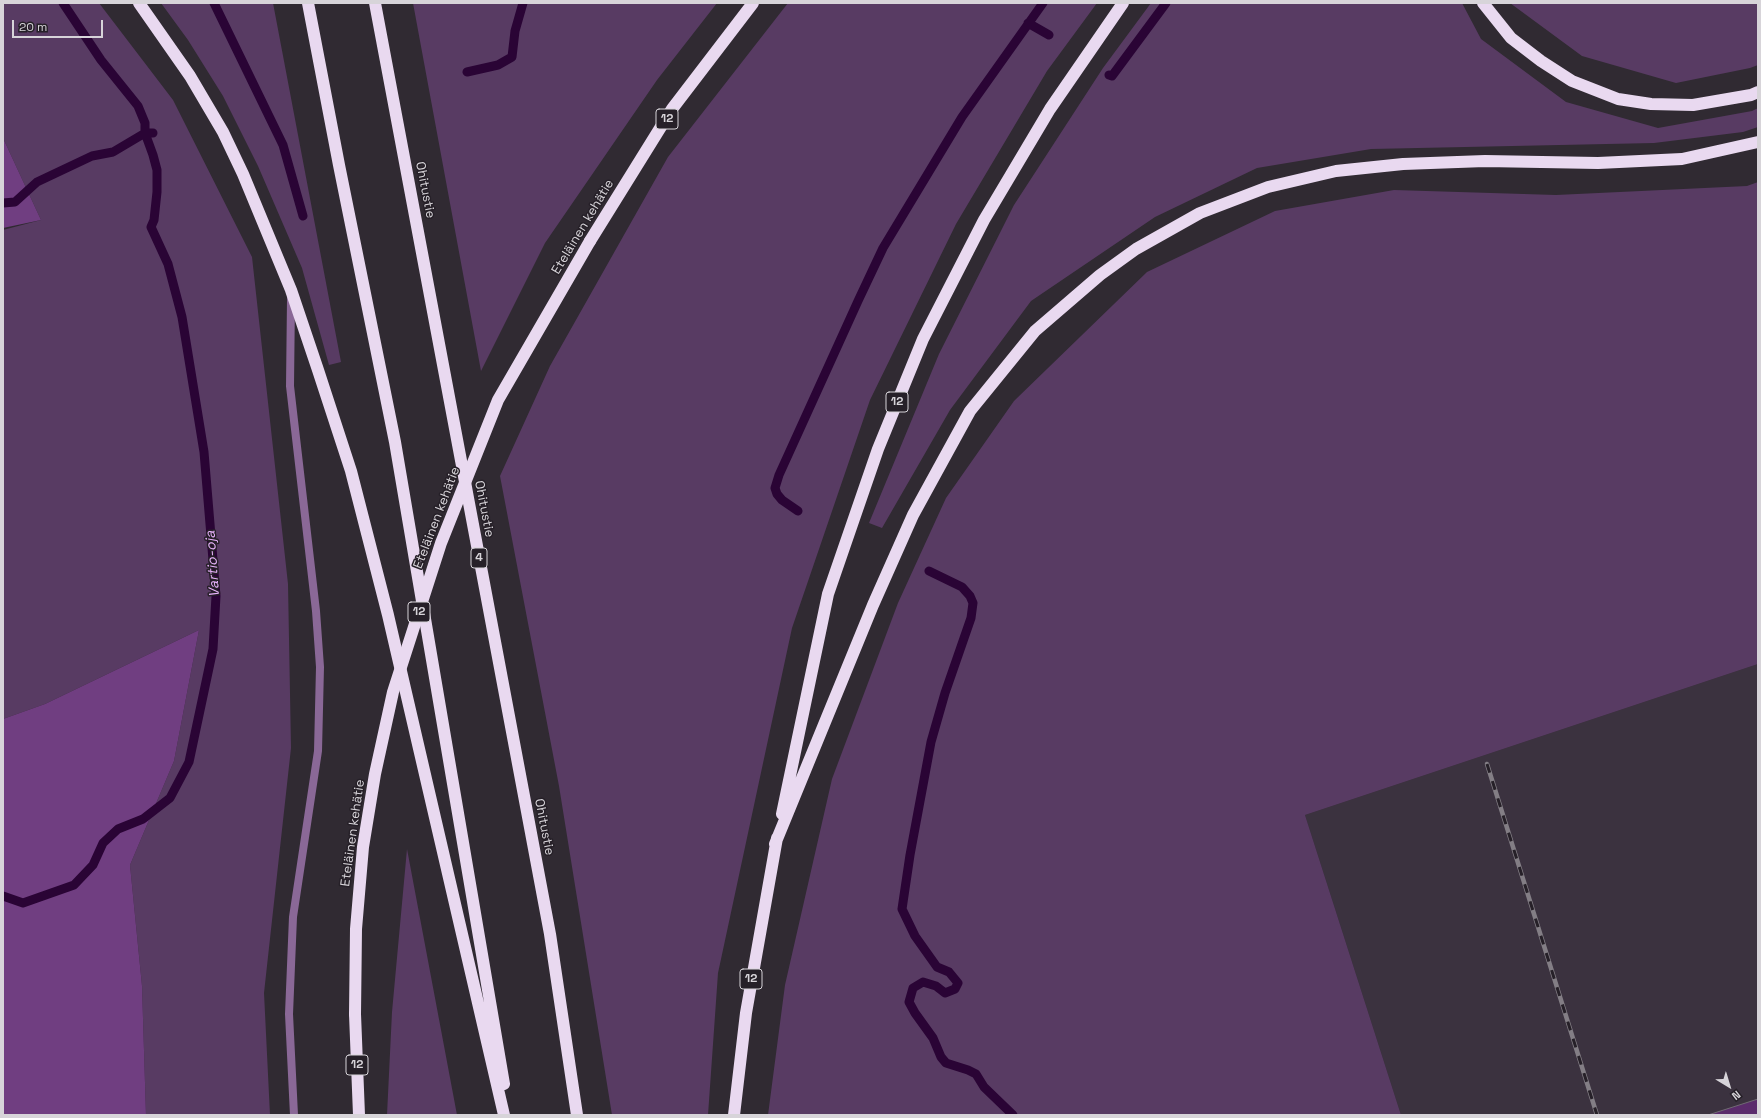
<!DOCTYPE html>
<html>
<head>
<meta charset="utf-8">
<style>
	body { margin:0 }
	#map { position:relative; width:1761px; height:1118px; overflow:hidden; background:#302a32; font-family:"Space Grotesk",sans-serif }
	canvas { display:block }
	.frame { position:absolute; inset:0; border:4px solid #d7d4d9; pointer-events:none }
	.north { position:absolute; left:1709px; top:1066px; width:40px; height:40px; -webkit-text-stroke:3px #262028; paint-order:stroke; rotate:142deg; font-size:11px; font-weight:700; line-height:16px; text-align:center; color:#d7d4d9 }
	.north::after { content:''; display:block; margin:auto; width:14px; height:18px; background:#d7d4d9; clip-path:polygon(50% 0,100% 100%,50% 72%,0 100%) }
	.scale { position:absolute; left:12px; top:20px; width:91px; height:18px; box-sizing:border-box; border:2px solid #d7d4d9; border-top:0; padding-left:5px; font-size:12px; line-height:14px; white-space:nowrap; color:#d7d4d9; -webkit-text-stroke:3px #262028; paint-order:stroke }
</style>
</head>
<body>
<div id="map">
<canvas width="1761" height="1118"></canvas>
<div class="frame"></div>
<div class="north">N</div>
<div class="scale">20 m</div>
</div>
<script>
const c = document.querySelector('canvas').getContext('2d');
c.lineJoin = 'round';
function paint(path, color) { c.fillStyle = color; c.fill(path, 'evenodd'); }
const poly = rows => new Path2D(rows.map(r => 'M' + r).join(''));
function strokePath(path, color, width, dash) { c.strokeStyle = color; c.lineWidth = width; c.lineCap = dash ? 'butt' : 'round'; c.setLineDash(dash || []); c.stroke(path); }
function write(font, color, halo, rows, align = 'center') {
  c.font = font + ' "Space Grotesk",sans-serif'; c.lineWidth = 3; c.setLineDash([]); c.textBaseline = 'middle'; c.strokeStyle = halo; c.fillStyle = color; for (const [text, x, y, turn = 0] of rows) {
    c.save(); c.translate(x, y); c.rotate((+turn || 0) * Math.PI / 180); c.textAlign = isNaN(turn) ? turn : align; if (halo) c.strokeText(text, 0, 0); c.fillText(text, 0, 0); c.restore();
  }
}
paint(poly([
	[1758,664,1758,1115,1401,1115,1305,815]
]), '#3b323f');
paint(poly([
	[3,3,99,3,173,100,252,257,288,584,291,748,264,993,270,1115,146,1115,142,986,130,865,174,761,199,630,45,704,3,719,3,230,41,220,3,138],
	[161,3,273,3,341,362,329,365,302,268,258,166,223,96,188,40],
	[413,3,717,3,657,80,545,243,481,371],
	[788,3,1097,3,1047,71,956,224,870,400,792,628,718,973,708,1115,612,1115,559,786,500,476,550,366,668,157],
	[1151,3,1462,3,1481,39,1566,102,1658,128,1752,111,1758,108,1758,127,1743,132,1654,143,1371,149,1257,168,1155,217,1031,301,950,410,882,528,869,523,939,354,1014,205,1103,68],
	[1510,3,1758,3,1758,65,1750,68,1676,83,1582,56],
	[1758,182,1758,664,1305,815,1401,1115,768,1115,785,985,832,779,898,603,946,498,1014,401,1147,272,1275,211,1394,190,1556,195,1747,186],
	[407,849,457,1115,387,1115,392,1012]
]), '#583b63');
paint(poly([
	[3,138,41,220,3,228],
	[199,630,174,761,130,865,142,986,146,1115,3,1115,3,719,45,704]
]), '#703e81');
strokePath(poly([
	[214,3,283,145,303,216],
	[1028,23,1049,35],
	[467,72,498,65,512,57,515,31,523,3],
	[1109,75,1112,76,1166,3],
	[3,203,15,202,37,182,92,156,113,152,145,133,145,123,138,106,101,60,63,3],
	[798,511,782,500,777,494,775,488,779,475,858,301,883,248,962,117,1043,3],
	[929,571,962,587,970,596,973,603,971,618,945,693,931,742,910,855,902,909,915,936,937,967,949,972,958,983,955,989,945,993,936,986,923,982,913,988,909,1002,915,1013,933,1038,941,1057,946,1063,968,1070,976,1074,984,1087,1013,1115],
	[3,896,23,903,74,885,93,865,103,843,118,829,143,819,170,798,189,762,213,649,216,596,204,452,182,317,168,264,151,227,154,220,157,192,157,170,153,155,145,133,153,133]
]), '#2a0435', 9);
const building = poly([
	[1758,1099,1758,1115,1708,1115,1758,1099]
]);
paint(building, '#5b2b6c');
strokePath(building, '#706a73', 1);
strokePath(poly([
	[291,299,290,386,316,611,320,667,318,751,293,917,289,1014,294,1115]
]), '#8a6897', 8);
strokePath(poly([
	[139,3,190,76,223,132,243,174,291,290,318,370,351,471,388,615,504,1115],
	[308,3,339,165,395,442,504,1084],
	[375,3,550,934,577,1115],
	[1483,3,1511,38,1541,61,1572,81,1618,99,1651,104,1693,105,1751,95,1758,92],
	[590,241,672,109,753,3],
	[782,814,828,594,878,449,923,339,984,220,1050,109,1123,3],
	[775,844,873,605,913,515,970,411,1035,331,1100,275,1136,249,1200,213,1268,187,1336,171,1403,164,1485,161,1598,163,1682,159,1758,142],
	[355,1014,359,1115],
	[734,1115,746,1013,777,838]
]), '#e9d9f0', 12);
const rail = poly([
	[1487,764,1597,1115]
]);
strokePath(rail, '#837e85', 4.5);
strokePath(rail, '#262028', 3, [9]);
strokePath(poly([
	[355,1014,356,929,363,847,375,774,393,692,441,543,498,400,590,241]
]), '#e9d9f0', 12);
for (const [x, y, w] of [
	[667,119,22],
	[897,402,22],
	[479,558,16],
	[419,612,22],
	[751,979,22],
	[357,1065,22]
]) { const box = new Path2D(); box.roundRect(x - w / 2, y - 10, w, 20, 3); c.fillStyle = '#262028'; c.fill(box); strokePath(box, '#d7d4d9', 1); }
write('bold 12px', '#d7d4d9', null, [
	["12",667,119],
	["12",897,402],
	["4",479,558],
	["12",419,612],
	["12",751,979],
	["12",357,1065]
]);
write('13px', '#d7d4d9', '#262028', [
	["Ohitustie",425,190,79],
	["Eteläinen kehätie",583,227,-59],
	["Ohitustie",484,509,79],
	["Eteläinen kehätie",437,518,-69],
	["Ohitustie",544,827,79],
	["Eteläinen kehätie",353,833,-82]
]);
write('italic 14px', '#eab3fe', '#262028', [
	["Vartio-oja",213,564,-94]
]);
</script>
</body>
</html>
